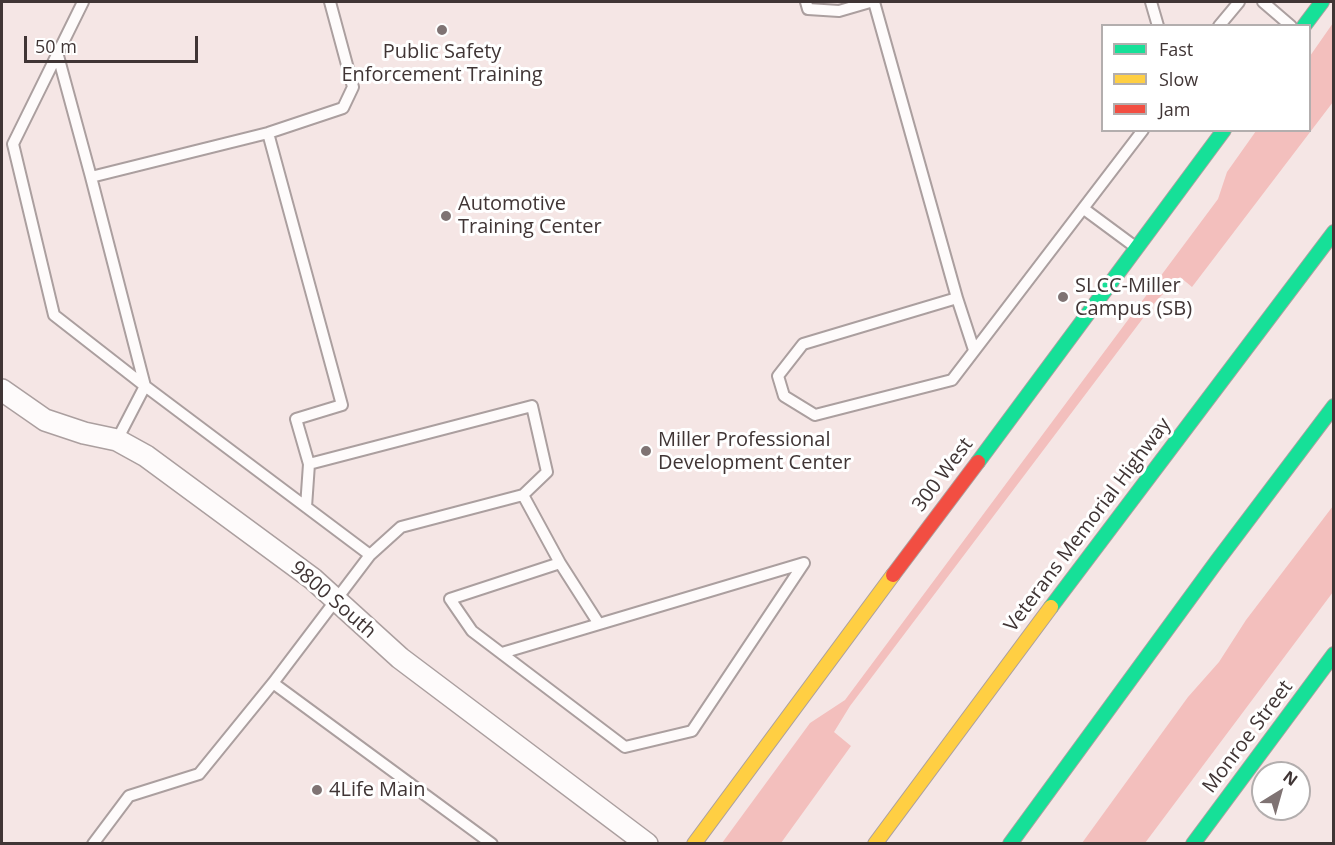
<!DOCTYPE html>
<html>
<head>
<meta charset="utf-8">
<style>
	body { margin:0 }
	#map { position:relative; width:1335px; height:845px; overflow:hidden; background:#f5e6e5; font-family:"Open Sans",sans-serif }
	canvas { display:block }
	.frame { position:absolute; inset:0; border:3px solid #403535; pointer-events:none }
	.legend { position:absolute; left:1101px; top:24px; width:210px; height:108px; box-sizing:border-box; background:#fff; border:2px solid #b3aeae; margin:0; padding:8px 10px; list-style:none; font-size:18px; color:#403535 }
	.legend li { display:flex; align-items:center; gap:12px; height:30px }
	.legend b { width:30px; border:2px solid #b3aeae }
	.north { position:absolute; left:1251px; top:761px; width:60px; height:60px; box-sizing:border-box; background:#fff; border:2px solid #b3aeae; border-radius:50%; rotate:37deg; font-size:16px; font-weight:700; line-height:24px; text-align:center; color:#403535 }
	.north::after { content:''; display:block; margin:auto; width:21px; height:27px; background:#7f7373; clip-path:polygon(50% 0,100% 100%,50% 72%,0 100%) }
	.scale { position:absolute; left:24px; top:36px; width:174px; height:27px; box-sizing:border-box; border:3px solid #403535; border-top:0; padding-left:8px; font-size:18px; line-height:21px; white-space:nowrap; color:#403535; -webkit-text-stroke:4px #fff; paint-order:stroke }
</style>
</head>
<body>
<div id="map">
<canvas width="1335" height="845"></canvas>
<div class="frame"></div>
<ul class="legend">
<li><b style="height:8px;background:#16e098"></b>Fast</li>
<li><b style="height:8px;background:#ffcf43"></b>Slow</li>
<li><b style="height:8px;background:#f24e42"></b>Jam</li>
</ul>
<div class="north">N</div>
<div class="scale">50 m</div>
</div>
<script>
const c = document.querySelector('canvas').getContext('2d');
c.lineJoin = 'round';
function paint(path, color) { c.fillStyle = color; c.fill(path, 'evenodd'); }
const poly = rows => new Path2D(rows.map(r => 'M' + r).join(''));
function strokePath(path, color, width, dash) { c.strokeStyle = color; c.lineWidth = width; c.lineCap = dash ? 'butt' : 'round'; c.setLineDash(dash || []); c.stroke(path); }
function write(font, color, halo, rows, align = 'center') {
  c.font = font + ' "Open Sans",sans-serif'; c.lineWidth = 6; c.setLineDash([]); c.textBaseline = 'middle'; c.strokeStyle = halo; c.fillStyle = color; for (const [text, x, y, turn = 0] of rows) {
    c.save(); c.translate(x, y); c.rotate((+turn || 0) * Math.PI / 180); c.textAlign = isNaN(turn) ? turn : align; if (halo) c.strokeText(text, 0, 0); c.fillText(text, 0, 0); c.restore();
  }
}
paint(poly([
	[1333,23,1333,102,1192,287,1180,277,1156,301,850,706,834,732,851,746,781,843,722,843,810,723,845,700,1218,199,1227,172,1256,131,1310,130,1310,56],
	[1333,506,1333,592,1145,843,1082,843,1188,697,1219,662,1246,620]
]), '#f3bfbd');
const lane = poly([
	[83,2,13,144,54,315,145,386,117,440],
	[806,2,808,9,839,11,870,2],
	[874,2,957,298],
	[1151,2,1158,26],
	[1263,2,1291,26],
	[1219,26,1239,2],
	[57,52,91,177,268,133,343,108,353,87,330,2],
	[268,133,342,405,296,419,309,464,532,406,547,472,523,495],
	[91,177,145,386,370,555,273,683,199,774,129,796,93,844],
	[1084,209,1134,246],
	[974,350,957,298,803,344,778,376,784,396,815,415,952,380,1143,130],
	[306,507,309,464],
	[370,555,401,527,523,495,560,563,450,599,472,631,625,747,692,731,804,563,502,653],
	[560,563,599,624],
	[273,683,492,844]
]);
const street = poly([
	[2,390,45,420,84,433,117,440,146,456,313,579,400,658,647,844]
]);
const fast = poly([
	[1304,26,1322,2],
	[978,462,1224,130],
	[1051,607,1334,232],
	[1010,844,1217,561,1334,406],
	[1193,844,1334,654]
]);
const slow = poly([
	[694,844,893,575],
	[875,844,1051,607]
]);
const jam = poly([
	[893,575,978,462]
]);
strokePath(lane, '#ab9f9f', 14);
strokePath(street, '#ab9f9f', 24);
strokePath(fast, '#ab9f9f', 16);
strokePath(slow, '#ab9f9f', 16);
strokePath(jam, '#ab9f9f', 16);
strokePath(lane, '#fefbfb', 10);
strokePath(street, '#fefbfb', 21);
strokePath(fast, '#16e098', 14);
strokePath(slow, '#ffcf43', 14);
strokePath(jam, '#f24e42', 14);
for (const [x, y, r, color] of [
	[442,30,6,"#7f7373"],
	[446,216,6,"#7f7373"],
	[1063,297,6,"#7f7373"],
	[646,451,6,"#7f7373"],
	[317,790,6,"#7f7373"]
]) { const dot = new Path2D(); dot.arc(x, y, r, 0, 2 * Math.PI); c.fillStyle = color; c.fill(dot); strokePath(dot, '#fff', 2); }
write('20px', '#403535', '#fff', [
	["Public Safety",442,52,"center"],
	["Enforcement Training",442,75,"center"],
	["Automotive",458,204],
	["Training Center",458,227],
	["SLCC-Miller",1075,286],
	["Campus (SB)",1075,309],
	["Miller Professional",658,440],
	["Development Center",658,463],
	["4Life Main",329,790]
], 'left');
write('20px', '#403535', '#fff', [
	["300 West",943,475,-53],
	["Veterans Memorial Highway",1088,525,-53],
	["9800 South",333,600,41],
	["Monroe Street",1248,737,-53]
]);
</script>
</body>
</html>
